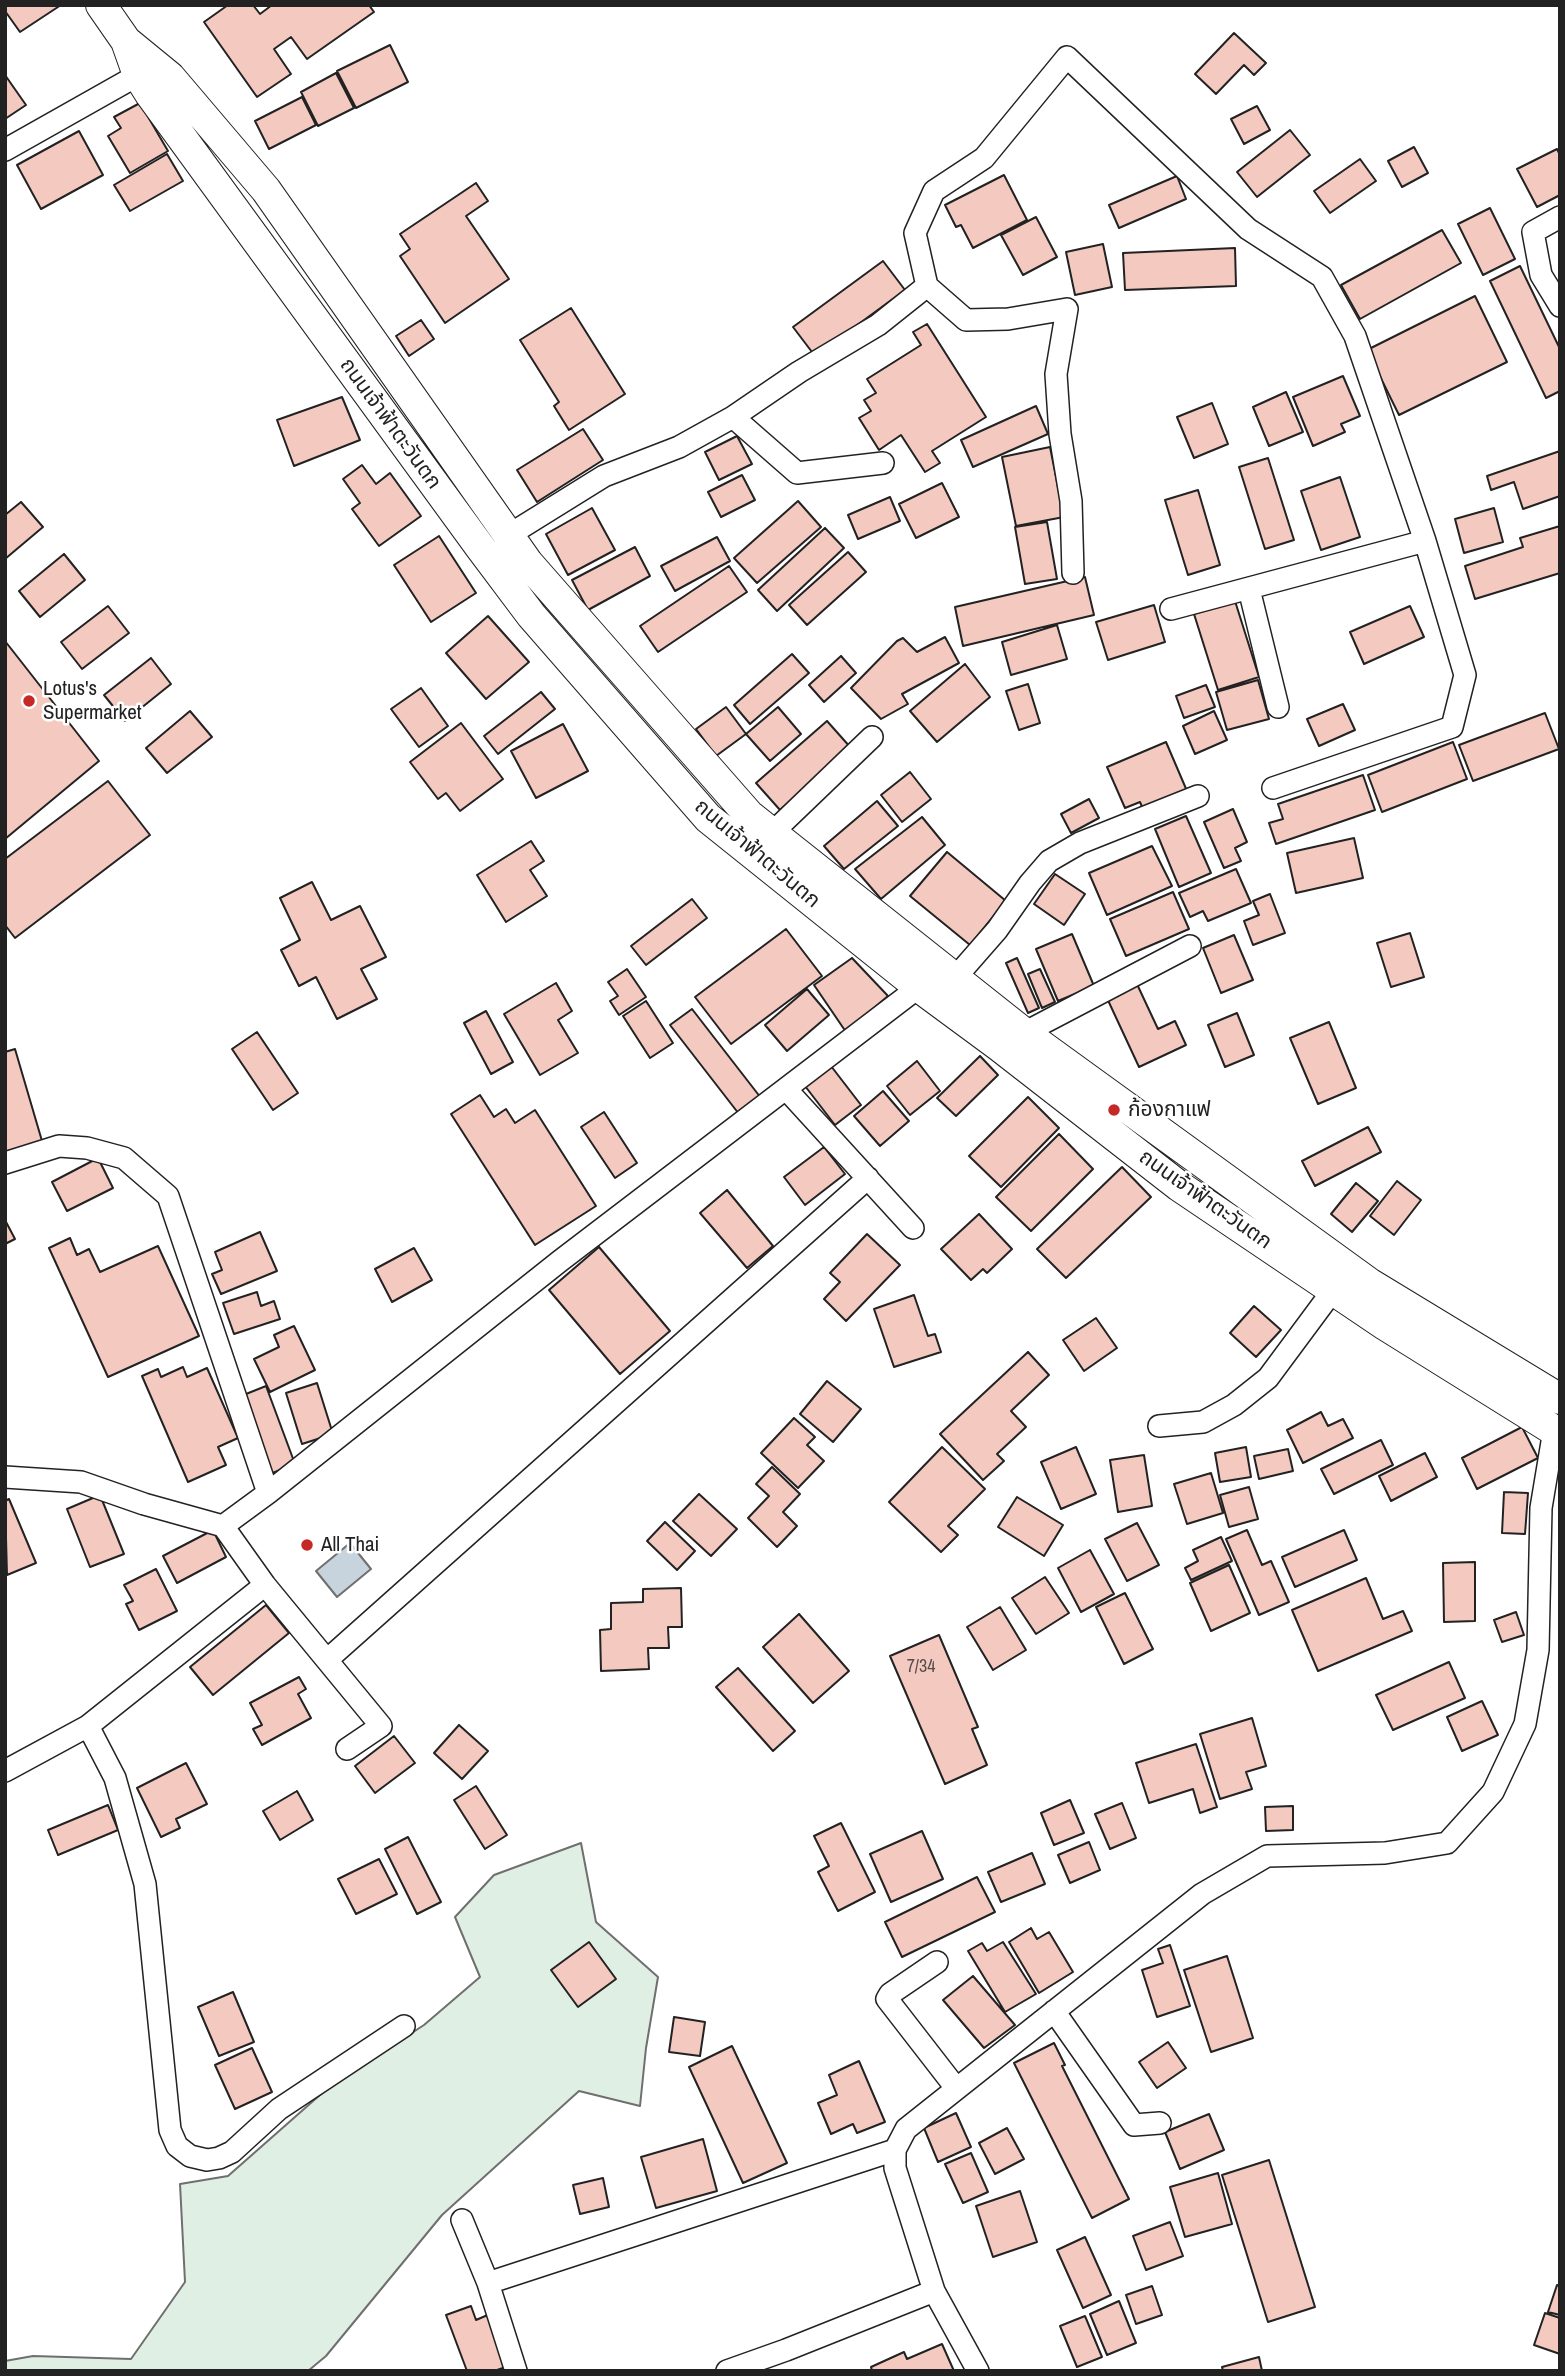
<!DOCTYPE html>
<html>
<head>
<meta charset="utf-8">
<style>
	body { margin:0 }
	#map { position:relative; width:1565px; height:2376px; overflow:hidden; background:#fff; font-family:"Archivo Narrow",sans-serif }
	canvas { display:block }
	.frame { position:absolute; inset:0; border:7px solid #222; pointer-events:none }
</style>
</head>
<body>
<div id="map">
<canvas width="1565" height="2376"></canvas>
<div class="frame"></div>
</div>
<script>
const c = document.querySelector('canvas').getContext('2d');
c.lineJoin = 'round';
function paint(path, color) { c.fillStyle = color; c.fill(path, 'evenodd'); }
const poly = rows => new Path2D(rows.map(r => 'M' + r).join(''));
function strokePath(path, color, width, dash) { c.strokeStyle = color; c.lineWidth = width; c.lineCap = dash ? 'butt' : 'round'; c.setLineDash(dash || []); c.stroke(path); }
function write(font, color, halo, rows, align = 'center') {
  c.font = font + ' "Archivo Narrow","Noto Sans Thai",sans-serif'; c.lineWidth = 5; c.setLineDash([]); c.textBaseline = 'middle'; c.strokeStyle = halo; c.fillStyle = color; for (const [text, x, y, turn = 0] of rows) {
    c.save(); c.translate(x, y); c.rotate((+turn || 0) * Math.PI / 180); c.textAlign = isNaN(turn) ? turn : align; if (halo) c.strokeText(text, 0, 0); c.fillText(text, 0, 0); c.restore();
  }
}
const green = poly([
	[581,1843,596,1922,658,1977,646,2048,640,2106,579,2091,442,2215,326,2356,308,2371,5,2371,5,2361,33,2356,131,2359,185,2282,180,2184,228,2176,329,2087,424,2025,480,1977,455,1917,494,1875,581,1843]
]);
paint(green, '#e0efe3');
strokePath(green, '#6f6f6f', 2);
const water = poly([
	[350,1543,371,1569,337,1597,316,1571,350,1543]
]);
paint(water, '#c7d3dd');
strokePath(water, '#6f6f6f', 2);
const building = poly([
	[5,5,61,5,20,32,5,11,5,5],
	[228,5,253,5,260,14,272,5,369,5,374,12,307,59,291,37,274,49,291,74,257,97,204,22,228,5],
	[1234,33,1266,63,1254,75,1244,65,1216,94,1195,74,1234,33],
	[390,45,408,82,356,108,337,71,390,45],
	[336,73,354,108,318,126,301,92,336,73],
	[5,75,26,105,5,119,5,75],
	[302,97,316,125,269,149,255,121,302,97],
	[140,103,168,151,130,173,108,136,121,128,114,117,140,103],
	[1257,106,1270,130,1244,144,1231,119,1257,106],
	[1290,130,1310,155,1257,197,1237,172,1290,130],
	[79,131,103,175,41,209,17,165,79,131],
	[1414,147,1428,173,1402,187,1388,161,1414,147],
	[1557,149,1560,155,1560,195,1537,207,1517,169,1557,149],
	[167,154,183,181,130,211,114,185,167,154],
	[1360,159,1376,181,1330,213,1314,191,1360,159],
	[1004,175,1027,220,973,248,961,225,956,227,945,205,1004,175],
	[1177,176,1186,199,1119,228,1109,205,1177,176],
	[476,183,488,201,466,216,509,279,445,323,400,256,410,249,400,234,476,183],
	[1490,208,1515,259,1483,275,1458,224,1490,208],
	[1036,217,1057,257,1023,275,1001,235,1036,217],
	[1442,230,1461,263,1360,319,1341,285,1442,230],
	[1103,244,1112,287,1075,295,1066,252,1103,244],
	[1235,248,1236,286,1125,290,1123,253,1235,248],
	[883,261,905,290,815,356,793,327,883,261],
	[1520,266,1560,349,1560,391,1546,398,1490,281,1520,266],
	[1475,296,1507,362,1399,415,1367,350,1475,296],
	[571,308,625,394,569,430,554,406,559,402,520,340,571,308],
	[421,320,434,339,409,356,396,336,421,320],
	[927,324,986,417,932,451,940,463,925,472,901,435,879,450,859,418,871,411,864,400,876,393,867,379,921,345,913,332,927,324],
	[1343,376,1360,416,1341,424,1345,432,1313,446,1293,397,1343,376],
	[1286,392,1303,432,1269,446,1253,407,1286,392],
	[342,397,360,440,294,466,277,420,342,397],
	[1212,403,1228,444,1194,458,1177,417,1212,403],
	[1036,406,1048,434,973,467,961,440,1036,406],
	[583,429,603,460,537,502,517,470,583,429],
	[737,436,752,464,719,480,705,452,737,436],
	[1050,447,1064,517,1016,526,1002,457,1050,447],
	[1560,451,1560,496,1523,509,1514,482,1491,490,1487,476,1560,451],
	[1268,458,1294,540,1265,549,1239,467,1268,458],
	[362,465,376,484,390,473,421,516,379,546,352,509,360,503,343,479,362,465],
	[742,475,755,500,721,517,708,492,742,475],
	[1340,477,1360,537,1321,550,1301,491,1340,477],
	[942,483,959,517,916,538,899,504,942,483],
	[1198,490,1220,565,1188,575,1165,500,1198,490],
	[890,497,900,521,858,539,848,515,890,497],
	[798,501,821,527,757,583,734,558,798,501],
	[21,502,43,527,5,559,5,515,21,502],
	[592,508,615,550,568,575,546,534,592,508],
	[1494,508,1503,542,1464,553,1455,519,1494,508],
	[1047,522,1057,579,1025,584,1015,527,1047,522],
	[1560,526,1560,573,1475,599,1465,566,1523,547,1520,538,1560,526],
	[825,528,844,548,777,611,758,590,825,528],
	[439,536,476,593,431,622,394,565,439,536],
	[717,537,730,561,675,591,661,566,717,537],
	[635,547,650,576,588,610,572,580,635,547],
	[848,552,866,572,807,625,789,605,848,552],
	[64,554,85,580,40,617,19,591,64,554],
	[729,566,747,592,658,652,640,626,729,566],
	[1085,577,1094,615,963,646,955,607,1085,577],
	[1235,601,1259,677,1218,690,1194,614,1235,601],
	[1154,605,1165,642,1108,660,1096,622,1154,605],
	[108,606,129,633,82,669,61,642,108,606],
	[1410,606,1424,637,1364,664,1350,632,1410,606],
	[488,616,529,662,486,699,446,653,488,616],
	[1057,625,1067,659,1011,675,1002,642,1057,625],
	[945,637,959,663,902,694,908,704,881,719,851,688,897,641,903,638,917,652,945,637],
	[5,641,99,761,5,839,5,641],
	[792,654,809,673,750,724,734,705,792,654],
	[841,656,856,673,824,702,809,685,841,656],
	[151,658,171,684,125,721,104,695,151,658],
	[965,664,990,697,937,742,910,711,965,664],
	[1258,680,1269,719,1227,730,1216,692,1258,680],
	[1028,684,1040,723,1019,730,1006,691,1028,684],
	[1206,685,1215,707,1184,718,1176,696,1206,685],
	[421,688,448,726,419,747,391,709,421,688],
	[541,692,555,709,498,754,484,736,541,692],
	[1343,704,1355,730,1319,746,1307,719,1343,704],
	[726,707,746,734,716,756,696,729,726,707],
	[778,707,801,734,770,761,746,734,778,707],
	[190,711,212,737,167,773,146,748,190,711],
	[1214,711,1227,740,1195,754,1183,726,1214,711],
	[1545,713,1559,749,1473,781,1459,745,1545,713],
	[827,721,851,748,780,810,756,783,827,721],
	[461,723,503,779,460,811,446,793,438,799,410,762,461,723],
	[563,724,588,771,536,798,511,751,563,724],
	[1166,742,1187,791,1143,809,1140,802,1125,808,1107,767,1166,742],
	[1453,742,1467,779,1382,812,1368,775,1453,742],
	[910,772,931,799,902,822,881,795,910,772],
	[1363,775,1375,810,1276,844,1269,823,1283,819,1278,804,1363,775],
	[108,781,150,835,15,938,5,925,5,859,108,781],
	[1089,799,1099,818,1071,833,1061,814,1089,799],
	[877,801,898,826,844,869,824,846,877,801],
	[1233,809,1247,842,1235,848,1241,861,1224,868,1204,822,1233,809],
	[1186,816,1211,873,1179,887,1155,829,1186,816],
	[922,817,945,845,881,899,855,869,922,817],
	[1354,838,1363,878,1296,893,1287,853,1354,838],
	[531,841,544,861,530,870,547,896,506,922,477,875,531,841],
	[1152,846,1172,886,1107,915,1089,873,1152,846],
	[947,852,1006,901,970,945,910,896,947,852],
	[1236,869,1251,903,1208,921,1203,911,1190,917,1179,893,1236,869],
	[1055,874,1085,894,1064,925,1034,904,1055,874],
	[312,882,331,920,360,906,386,957,361,969,377,999,337,1019,316,977,299,986,281,950,300,940,280,898,312,882],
	[1173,892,1189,929,1126,956,1110,919,1173,892],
	[1270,894,1285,933,1253,945,1244,921,1259,915,1253,901,1270,894],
	[692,899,707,918,646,965,631,946,692,899],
	[786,929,822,976,731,1044,695,997,786,929],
	[1410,933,1424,977,1391,987,1377,943,1410,933],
	[1072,934,1094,986,1058,1001,1036,949,1072,934],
	[1234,935,1253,980,1221,993,1203,948,1234,935],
	[852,958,888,996,846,1032,814,985,852,958],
	[1017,958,1039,1008,1028,1013,1006,963,1017,958],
	[627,969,646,997,619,1015,610,1001,618,996,608,982,627,969],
	[1040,969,1055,1002,1042,1008,1028,974,1040,969],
	[1136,982,1158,1029,1175,1021,1186,1045,1139,1067,1106,996,1136,982],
	[556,983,572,1011,558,1020,578,1053,540,1075,504,1014,556,983],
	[807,989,829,1015,787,1051,765,1025,807,989],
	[646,1001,673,1043,650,1058,623,1016,646,1001],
	[692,1009,761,1098,739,1114,670,1025,692,1009],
	[486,1011,513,1062,491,1074,464,1023,486,1011],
	[1237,1013,1254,1055,1225,1067,1208,1025,1237,1013],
	[1329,1022,1356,1088,1318,1104,1290,1038,1329,1022],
	[257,1032,298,1093,273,1110,232,1049,257,1032],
	[15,1049,42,1141,5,1152,5,1052,15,1049],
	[980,1056,998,1075,956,1116,937,1098,980,1056],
	[917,1061,940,1091,910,1115,887,1086,917,1061],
	[831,1066,861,1105,835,1125,805,1086,831,1066],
	[883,1091,909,1121,880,1146,854,1116,883,1091],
	[480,1095,494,1117,506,1109,515,1123,535,1110,596,1206,535,1245,451,1114,480,1095],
	[1028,1097,1059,1128,1001,1187,969,1156,1028,1097],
	[604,1112,637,1163,615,1178,581,1127,604,1112],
	[1368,1127,1381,1152,1315,1186,1302,1161,1368,1127],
	[1059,1134,1093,1169,1031,1231,996,1197,1059,1134],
	[824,1147,845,1174,805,1205,784,1177,824,1147],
	[98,1158,113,1188,67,1211,52,1182,98,1158],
	[1122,1167,1151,1197,1066,1278,1037,1249,1122,1167],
	[1397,1181,1421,1200,1394,1235,1370,1216,1397,1181],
	[1356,1183,1378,1201,1352,1232,1331,1214,1356,1183],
	[727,1190,773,1246,747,1268,700,1213,727,1190],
	[979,1214,1012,1249,987,1273,983,1269,971,1280,941,1249,979,1214],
	[5,1220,15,1239,5,1244,5,1220],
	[260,1232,277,1271,221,1294,212,1274,222,1270,215,1252,260,1232],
	[867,1234,900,1265,846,1321,824,1299,840,1282,830,1273,867,1234],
	[70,1238,77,1255,89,1249,100,1272,158,1246,199,1336,108,1377,49,1248,70,1238],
	[599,1247,670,1331,620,1374,549,1290,599,1247],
	[414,1248,432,1280,392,1302,375,1269,414,1248],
	[257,1292,261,1306,274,1301,280,1319,234,1334,223,1303,257,1292],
	[914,1295,928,1336,935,1334,941,1352,894,1367,874,1309,914,1295],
	[1254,1306,1281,1330,1256,1357,1230,1333,1254,1306],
	[1096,1318,1117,1348,1084,1371,1063,1340,1096,1318],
	[294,1326,315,1370,270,1392,254,1359,279,1347,274,1335,294,1326],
	[1028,1352,1049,1375,1011,1411,1026,1427,997,1454,1004,1461,983,1480,940,1434,1028,1352],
	[183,1367,187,1377,207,1368,238,1438,218,1447,226,1465,188,1482,142,1376,158,1369,161,1377,183,1367],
	[827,1381,861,1409,833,1442,800,1414,827,1381],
	[317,1383,333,1434,302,1444,286,1393,317,1383],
	[266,1386,295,1464,270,1474,241,1396,266,1386],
	[1321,1412,1328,1426,1343,1419,1353,1438,1303,1463,1287,1430,1321,1412],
	[794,1418,815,1437,807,1445,824,1461,798,1488,761,1453,794,1418],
	[1522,1427,1538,1458,1477,1489,1462,1458,1522,1427],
	[1381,1440,1393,1465,1334,1494,1321,1469,1381,1440],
	[942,1447,985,1489,948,1526,958,1535,941,1552,889,1502,942,1447],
	[1076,1447,1096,1494,1061,1509,1041,1462,1076,1447],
	[1246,1447,1251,1477,1220,1482,1215,1453,1246,1447],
	[1288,1449,1293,1471,1259,1479,1254,1456,1288,1449],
	[1425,1453,1437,1477,1391,1501,1379,1476,1425,1453],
	[1144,1455,1152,1506,1118,1512,1110,1460,1144,1455],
	[772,1467,800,1494,783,1512,797,1526,777,1547,748,1518,769,1496,756,1484,772,1467],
	[1211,1473,1223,1513,1187,1524,1174,1484,1211,1473],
	[1249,1487,1258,1519,1229,1527,1220,1495,1249,1487],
	[1504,1492,1528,1493,1525,1534,1502,1533,1504,1492],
	[699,1494,737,1529,711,1556,673,1521,699,1494],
	[100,1495,124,1554,90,1567,67,1509,100,1495],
	[1017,1497,1063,1525,1044,1556,998,1527,1017,1497],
	[9,1499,36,1563,7,1575,5,1501,9,1499],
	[665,1522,695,1551,677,1570,647,1541,665,1522],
	[1137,1523,1159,1565,1127,1581,1105,1539,1137,1523],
	[213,1530,226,1557,177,1583,163,1556,213,1530],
	[1247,1530,1262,1565,1271,1561,1289,1602,1259,1615,1226,1539,1247,1530],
	[1344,1530,1357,1560,1295,1587,1282,1557,1344,1530],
	[1221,1537,1232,1561,1191,1580,1185,1568,1198,1561,1193,1550,1221,1537],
	[1090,1550,1114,1594,1081,1612,1058,1568,1090,1550],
	[1475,1562,1475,1621,1444,1622,1443,1563,1475,1562],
	[1229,1565,1250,1613,1211,1631,1190,1583,1229,1565],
	[156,1569,177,1611,139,1630,126,1604,133,1601,124,1585,156,1569],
	[1045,1577,1069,1613,1036,1634,1012,1598,1045,1577],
	[1366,1578,1383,1619,1403,1611,1412,1631,1318,1671,1292,1610,1366,1578],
	[681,1588,682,1627,668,1627,669,1648,648,1648,649,1669,601,1671,600,1630,611,1629,611,1603,643,1602,643,1589,681,1588],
	[1125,1593,1153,1649,1124,1664,1096,1607,1125,1593],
	[266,1605,289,1633,213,1695,190,1667,266,1605],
	[1000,1607,1026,1650,993,1670,967,1627,1000,1607],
	[1516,1612,1524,1635,1502,1642,1494,1620,1516,1612],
	[799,1614,849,1671,813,1703,763,1647,799,1614],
	[939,1635,978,1727,972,1729,987,1765,945,1784,890,1656,939,1635],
	[1449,1662,1465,1698,1393,1730,1376,1695,1449,1662],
	[738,1668,795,1731,773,1751,716,1687,738,1668],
	[299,1677,306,1689,298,1694,311,1718,262,1745,253,1729,262,1725,250,1703,299,1677],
	[1482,1701,1498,1735,1462,1751,1447,1717,1482,1701],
	[1252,1718,1266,1766,1246,1772,1252,1789,1220,1799,1200,1734,1252,1718],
	[459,1725,488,1751,462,1779,434,1753,459,1725],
	[394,1736,415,1763,375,1793,355,1766,394,1736],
	[1196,1744,1217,1807,1200,1813,1193,1789,1149,1803,1136,1763,1196,1744],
	[186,1763,207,1804,176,1819,180,1828,161,1837,137,1788,186,1763],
	[476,1786,507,1835,485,1849,454,1800,476,1786],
	[297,1791,313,1820,280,1840,263,1811,297,1791],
	[1070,1800,1084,1833,1054,1845,1041,1813,1070,1800],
	[1122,1803,1136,1838,1110,1849,1095,1814,1122,1803],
	[108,1805,118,1830,58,1855,48,1830,108,1805],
	[1293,1806,1293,1830,1266,1831,1265,1807,1293,1806],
	[841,1823,875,1892,838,1911,818,1872,829,1866,814,1836,841,1823],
	[922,1831,943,1879,891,1902,870,1854,922,1831],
	[408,1837,441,1902,417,1914,385,1849,408,1837],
	[1089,1842,1100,1870,1070,1883,1058,1855,1089,1842],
	[1032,1853,1045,1884,1001,1902,988,1872,1032,1853],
	[379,1859,397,1894,356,1914,338,1879,379,1859],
	[977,1877,995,1912,902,1957,885,1922,977,1877],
	[1031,1928,1037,1939,1049,1932,1073,1972,1039,1993,1009,1942,1031,1928],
	[589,1942,616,1979,578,2007,551,1970,589,1942],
	[1003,1942,1036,1994,1005,2012,968,1951,982,1943,987,1951,1003,1942],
	[1170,1945,1190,2006,1157,2017,1142,1970,1163,1963,1158,1949,1170,1945],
	[1227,1956,1253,2038,1211,2052,1184,1970,1227,1956],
	[973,1976,1015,2025,984,2048,943,2000,973,1976],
	[233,1992,254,2042,219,2056,198,2007,233,1992],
	[674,2017,705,2022,700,2056,669,2052,674,2017],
	[1168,2042,1186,2068,1157,2088,1139,2062,1168,2042],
	[1054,2043,1065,2065,1062,2066,1129,2199,1092,2218,1014,2063,1054,2043],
	[732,2046,787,2163,743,2183,689,2067,732,2046],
	[252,2048,272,2092,235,2109,215,2065,252,2048],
	[859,2061,885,2122,857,2133,853,2124,831,2134,818,2103,837,2095,829,2075,859,2061],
	[956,2113,971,2147,938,2162,924,2128,956,2113],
	[1209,2114,1224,2150,1180,2169,1165,2132,1209,2114],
	[1007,2128,1024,2159,995,2174,979,2143,1007,2128],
	[703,2139,717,2191,656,2208,641,2157,703,2139],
	[971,2153,988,2192,963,2203,945,2164,971,2153],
	[1269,2160,1315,2307,1268,2322,1222,2175,1269,2160],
	[1218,2173,1232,2224,1185,2237,1170,2187,1218,2173],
	[603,2178,609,2207,580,2214,573,2185,603,2178],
	[1020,2191,1037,2242,993,2257,976,2206,1020,2191],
	[1170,2222,1183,2256,1146,2270,1133,2236,1170,2222],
	[1085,2237,1111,2295,1083,2308,1057,2250,1085,2237],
	[1557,2285,1560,2286,1560,2315,1548,2312,1557,2285],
	[1152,2286,1162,2315,1136,2324,1126,2295,1152,2286],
	[1119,2301,1136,2343,1107,2355,1090,2314,1119,2301],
	[471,2306,476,2320,490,2314,509,2366,494,2371,467,2371,446,2315,471,2306],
	[1545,2313,1560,2318,1560,2354,1534,2345,1545,2313],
	[1085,2316,1102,2357,1077,2367,1060,2326,1085,2316],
	[942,2344,954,2371,872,2371,871,2367,904,2352,907,2359,942,2344],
	[1259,2357,1262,2371,1223,2371,1222,2367,1259,2357]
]);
paint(building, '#f3c9c0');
strokePath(building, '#222', 2);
const minor = poly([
	[5,150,138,75],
	[1560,217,1533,232,1541,275,1560,306],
	[927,286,966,320,1008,319,1067,309,1056,374,1060,434,1071,501,1073,573],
	[733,417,797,473,883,463],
	[509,535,604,476,679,447,733,417,799,372,878,325,927,286,915,233,934,191,984,158,1067,57,1248,229,1322,277,1355,336,1425,541,1171,609],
	[1249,589,1278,707],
	[1273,788,1452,727,1465,675,1425,541],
	[772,833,872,737],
	[955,978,997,930,1030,883,1049,861,1080,843,1198,796],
	[1024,1033,1190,946],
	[786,1089,913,1228],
	[5,1163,59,1146,87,1148,124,1158,168,1196,268,1493],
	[1159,1426,1203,1422,1234,1405,1268,1378,1334,1289],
	[5,1477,81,1482,144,1504,223,1526,265,1585,381,1726,347,1749],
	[223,1526,268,1493,560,1261,919,987],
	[327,1660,868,1178],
	[88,1726,115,1778,145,1884,170,2130,177,2146,190,2156,207,2160,219,2158,232,2152,279,2109,404,2026],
	[5,1771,88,1726,265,1585],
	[937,1962,890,1994,887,1999,956,2088],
	[1054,2011,1134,2125,1160,2123],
	[462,2220,488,2283],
	[516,2371,488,2283,895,2150],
	[727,2371,786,2350,934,2291],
	[978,2371,934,2291,895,2168,895,2150,906,2129,1202,1894,1267,1856,1385,1853,1447,1843,1493,1792,1525,1724,1538,1650,1541,1508,1554,1430]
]);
const secondary = poly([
	[101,5,126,41,138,75,150,94,480,547,531,615,708,818,919,987,999,1046,1179,1186,1385,1325,1560,1434],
	[126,41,170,77,266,190,528,563,749,815,1024,1033,1369,1283,1560,1399]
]);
strokePath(minor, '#222', 24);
strokePath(secondary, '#222', 32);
strokePath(minor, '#fff', 21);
strokePath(secondary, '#fff', 30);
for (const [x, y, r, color] of [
	[29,701,7,"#c62828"],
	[1114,1110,7,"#c62828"],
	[307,1545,7,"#c62828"]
]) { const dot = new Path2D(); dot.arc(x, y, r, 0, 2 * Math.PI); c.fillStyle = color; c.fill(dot); strokePath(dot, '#fff', 2.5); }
write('18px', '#564c4a', null, [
	["7/34",921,1667]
]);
write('21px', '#222', '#fff', [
	["ถนนเจ้าฟ้าตะวันตก",390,424,54],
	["ถนนเจ้าฟ้าตะวันตก",757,854,40],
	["ถนนเจ้าฟ้าตะวันตก",1205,1200,35]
]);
write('21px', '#222', '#fff', [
	["Lotus's",43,689],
	["Supermarket",43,713],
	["ก้องกาแฟ",1128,1110],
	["All Thai",321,1545]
], 'left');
</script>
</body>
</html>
